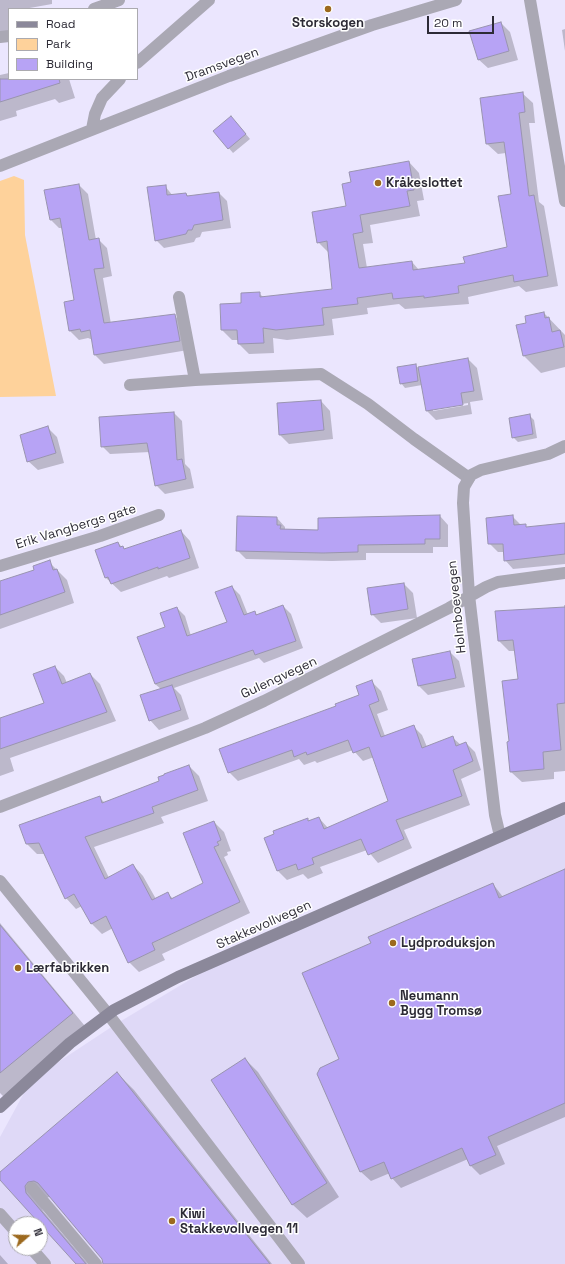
<!DOCTYPE html>
<html>
<head>
<meta charset="utf-8">
<style>
	body { margin:0 }
	#map { position:relative; width:565px; height:1264px; overflow:hidden; background:#ebe6fe; font-family:"Space Grotesk",sans-serif }
	canvas { display:block }
	.legend { position:absolute; left:8px; top:8px; width:130px; height:72px; box-sizing:border-box; background:#fff; border:1px solid #abaaaf; margin:0; padding:5px 7px; list-style:none; font-size:12px; color:#2d2b36 }
	.legend li { display:flex; align-items:center; gap:8px; height:20px }
	.legend b { width:20px; border:1px solid #abaaaf }
	.north { position:absolute; left:8px; top:1216px; width:40px; height:40px; box-sizing:border-box; background:#fff; border:1px solid #abaaaf; border-radius:50%; rotate:70deg; font-size:11px; font-weight:700; line-height:16px; text-align:center; color:#2d2b36 }
	.north::after { content:''; display:block; margin:auto; width:14px; height:18px; background:#9c691e; clip-path:polygon(50% 0,100% 100%,50% 72%,0 100%) }
	.scale { position:absolute; left:427px; top:16px; width:67px; height:18px; box-sizing:border-box; border:2px solid #2d2b36; border-top:0; padding-left:5px; font-size:12px; line-height:14px; white-space:nowrap; color:#2d2b36; -webkit-text-stroke:3px #fff; paint-order:stroke }
</style>
</head>
<body>
<div id="map">
<canvas width="565" height="1264"></canvas>
<ul class="legend">
<li><b style="height:5px;background:#8b889a"></b>Road</li>
<li><b style="height:11px;background:#fed29b"></b>Park</li>
<li><b style="height:11px;background:#b7a3f5"></b>Building</li>
</ul>
<div class="north">N</div>
<div class="scale">20 m</div>
</div>
<script>
const c = document.querySelector('canvas').getContext('2d');
c.lineJoin = 'round';
function paint(path, color) { c.fillStyle = color; c.fill(path, 'evenodd'); }
const poly = rows => new Path2D(rows.map(r => 'M' + r).join(''));
function strokePath(path, color, width, dash) { c.strokeStyle = color; c.lineWidth = width; c.lineCap = dash ? 'butt' : 'round'; c.setLineDash(dash || []); c.stroke(path); }
function write(font, color, halo, rows, align = 'center') {
  c.font = font + ' "Space Grotesk",sans-serif'; c.lineWidth = 3; c.setLineDash([]); c.textBaseline = 'middle'; c.strokeStyle = halo; c.fillStyle = color; for (const [text, x, y, turn = 0] of rows) {
    c.save(); c.translate(x, y); c.rotate((+turn || 0) * Math.PI / 180); c.textAlign = isNaN(turn) ? turn : align; if (halo) c.strokeText(text, 0, 0); c.fillText(text, 0, 0); c.restore();
  }
}
paint(poly([
	[565,815,565,1264,0,1264,0,1137,31,1080,116,1024,226,958],
	[16,1224,40,1224,40,1248,16,1248]
]), '#dfd9f7');
paint(poly([
	[14,176,24,180,25,235,56,396,0,397,0,181]
]), '#fed29b');
paint(poly([
	[0,0,52,0,52,4,24,9,9,9,9,36,0,31],
	[501,23,510,32,518,60,488,68,478,59],
	[565,29,565,51,562,30],
	[9,73,9,79,69,79,75,98,59,103,55,99,16,111,17,116,0,121,0,75],
	[522,93,533,103,535,123,529,123,539,202,544,206,558,286,526,292,519,286,468,297,469,304,405,309,399,304,367,308,368,314,332,319,334,335,287,340,273,338,274,353,249,354,239,344,239,340,232,340,222,330,242,304,259,293,264,298,333,290,329,253,318,242,348,207,352,183,409,162,419,173,424,200,417,201,420,216,370,225,373,243,363,244,367,268,412,262,419,270,466,264,508,248,512,194,506,153,498,154,487,144],
	[236,122,250,139,233,153,215,132],
	[79,185,88,194,96,240,98,239,107,248,112,276,103,278,111,324,174,315,183,324,188,350,104,364,95,355,93,340,88,338,79,340,70,331,66,303,75,301,63,228,59,228,50,219],
	[165,186,173,196,186,194,189,197,219,193,227,201,231,228,202,232,200,237,196,238,194,242,164,248,156,240],
	[544,313,565,335,565,367,541,373,524,356,517,326,528,323],
	[468,359,477,368,483,400,470,402,472,414,436,420,427,411,422,385,405,388,401,383,415,365,418,368],
	[468,403,468,405,433,411,433,409],
	[321,401,330,411,333,439,289,444,280,435],
	[174,413,182,421,185,464,190,469,194,488,165,494,156,485,150,452,110,454,102,446],
	[529,415,534,420,537,438,518,442,513,437],
	[48,428,57,437,64,463,38,470,28,461],
	[440,516,448,525,448,547,433,547,433,553,366,553,366,560,332,561,246,559,237,550,277,518,285,527,285,530,319,531],
	[512,516,521,525,528,528,565,524,565,564,513,569,505,560,504,552,498,552,489,543],
	[181,531,190,541,199,568,169,578,167,576,121,592,106,578,118,543,125,550],
	[49,562,67,580,74,603,0,629,0,585,31,574],
	[404,584,413,593,417,618,381,623,372,614],
	[232,587,240,595,248,615,255,613,258,615,283,606,291,614,303,648,264,663,259,658,174,688,181,695,189,719,159,730,150,720,161,689,155,684,166,627,177,608,185,616,191,636,228,623],
	[564,605,565,605,565,771,554,772,554,779,522,782,511,772,510,742,519,680,516,651,509,651,499,641,564,608],
	[450,652,459,661,465,687,428,695,419,686],
	[55,667,64,676,67,683,90,674,100,684,116,721,10,758,14,771,0,776,0,719,45,704],
	[372,682,381,691,388,710,377,714,385,736,413,726,422,735,427,747,453,738,461,745,466,743,475,752,481,770,461,779,470,805,404,830,412,848,378,863,367,850,320,867,323,873,308,879,303,874,287,880,278,871,265,838,307,820,309,821,319,818,328,828,390,801,374,757,363,761,353,750,317,763,315,761,304,765,299,759,238,781,229,772,337,707,360,696],
	[189,766,199,776,208,801,161,817,164,823,94,847,109,878,133,865,143,876,156,899,168,893,173,899,205,884,214,822,224,832,231,851,227,852,228,855,224,857,250,913,162,954,165,960,139,972,129,962,113,928,102,934,92,924,82,906,76,909,66,898,45,854,37,854,26,843,99,797,105,803,160,781],
	[565,870,565,1117,497,1146,505,1164,480,1175,471,1166,468,1159,401,1188,392,1178,390,1173,371,1181,361,1172,318,1074,341,1060,372,944,493,884,503,897],
	[0,923,89,1031,6,1099,0,1093],
	[245,1059,258,1072,339,1197,307,1218,293,1205,212,1080],
	[117,1073,134,1090,272,1264,104,1264,103,1259,52,1198,49,1197,44,1199,41,1206,43,1211,88,1264,77,1264,0,1178,0,1173],
	[0,1255,8,1264,0,1264]
]), '#0003');
const building = poly([
	[501,22,509,51,478,60,469,31,501,22],
	[0,79,59,79,60,83,0,102,0,79],
	[523,92,525,112,519,113,529,196,534,195,548,276,514,282,513,275,458,286,459,293,424,298,424,296,393,299,392,293,357,298,358,304,322,308,324,325,276,330,263,328,264,343,238,344,237,330,221,330,220,304,241,303,241,293,260,292,260,297,332,289,327,241,317,243,312,212,346,206,342,184,351,182,349,172,409,161,414,190,407,191,410,206,360,215,363,232,353,234,359,268,412,261,413,270,465,263,463,257,507,247,498,196,511,194,504,142,486,144,480,98,523,92],
	[231,116,246,134,228,149,213,131,231,116],
	[79,184,89,240,99,238,104,268,94,269,104,323,175,314,180,341,94,355,90,330,81,332,80,329,69,331,64,302,74,300,60,218,50,220,44,190,79,184],
	[166,185,167,195,186,193,187,196,219,192,223,220,194,225,192,230,188,230,186,234,155,241,147,187,166,185],
	[544,312,545,318,549,317,552,332,560,330,564,347,523,356,516,325,526,323,525,316,544,312],
	[468,358,474,391,461,393,463,405,426,411,418,367,468,358],
	[416,364,418,381,400,384,397,367,416,364],
	[321,400,324,430,279,435,277,403,321,400],
	[174,412,177,460,182,459,186,479,155,486,147,443,101,447,99,417,174,412],
	[530,414,533,434,512,438,509,418,530,414],
	[48,426,56,453,27,462,20,435,48,426],
	[440,515,440,539,425,539,425,544,358,545,358,552,323,553,236,551,237,516,277,517,277,525,281,525,280,529,318,530,318,518,440,515],
	[513,515,514,525,526,524,526,527,565,523,565,554,504,561,503,544,488,544,486,518,513,515],
	[181,530,190,558,158,569,158,567,111,584,108,577,105,578,95,550,118,542,120,547,123,546,124,549,181,530],
	[50,560,53,570,57,569,65,592,0,615,0,581,34,570,33,566,50,560],
	[404,583,408,609,371,615,367,588,404,583],
	[232,586,244,615,255,611,256,615,283,605,296,641,255,655,253,650,155,684,137,637,165,627,160,613,177,607,187,636,227,622,215,592,232,586],
	[565,607,565,703,557,704,561,750,543,752,544,769,510,772,507,742,509,741,502,681,518,679,513,640,498,641,495,611,565,607],
	[450,651,456,678,418,686,412,659,450,651],
	[55,666,62,684,90,673,107,712,0,749,0,718,44,703,33,674,55,666],
	[372,680,379,701,369,705,381,737,414,725,422,748,453,736,456,746,466,742,473,761,453,770,462,796,396,820,404,839,368,855,361,839,312,858,314,864,298,870,296,864,277,871,264,838,274,834,273,831,308,818,308,821,319,817,324,829,388,801,369,747,353,753,348,740,307,755,306,752,294,757,292,750,228,773,219,749,336,706,335,704,359,695,356,686,372,680],
	[172,685,181,710,149,721,140,695,172,685],
	[189,765,198,790,152,807,154,813,85,837,105,879,133,864,152,900,168,892,171,899,203,883,183,833,214,821,221,840,217,842,219,845,214,847,240,902,152,943,155,950,128,963,106,916,91,924,74,894,65,899,39,843,26,844,19,825,100,796,102,803,159,781,158,777,164,775,164,774,189,765],
	[565,869,565,1103,488,1137,496,1155,470,1166,462,1148,391,1179,384,1162,360,1172,317,1074,320,1068,339,1059,302,973,371,943,368,937,493,883,499,898,565,869],
	[0,925,73,1013,0,1073,0,925],
	[245,1058,327,1183,292,1205,211,1080,245,1058],
	[117,1072,270,1264,103,1264,102,1259,38,1183,34,1181,28,1182,25,1186,26,1193,86,1264,76,1264,0,1180,0,1172,117,1072]
]);
paint(building, '#b7a3f5');
strokePath(building, '#9994af', 1);
strokePath(poly([
	[179,297,195,380,321,374,368,404,414,439,469,478],
	[130,385,195,380],
	[108,1014,299,1264],
	[32,1188,96,1264],
	[0,1214,16,1232],
	[31,1248,45,1264]
]), '#aaa8b4', 12);
strokePath(poly([
	[530,0,565,201],
	[94,9,119,0],
	[0,37,9,36],
	[137,63,209,0],
	[92,129,95,114,102,98,120,79],
	[0,166,229,76,372,25,456,0],
	[0,566,100,536,159,515],
	[0,807,205,728,264,701,449,608,486,587,498,582,565,573],
	[500,836,495,815,469,595,463,503,464,487,471,475,481,470,548,454,565,446],
	[0,881,108,1014]
]), '#aaa8b4', 12);
strokePath(poly([
	[0,1107,70,1043,114,1010,178,977,565,808]
]), '#8b889a', 12);
for (const [x, y, r, color] of [
	[328,9,4,"#9c691e"],
	[378,183,4,"#9c691e"],
	[393,943,4,"#9c691e"],
	[18,968,4,"#9c691e"],
	[392,1003,4,"#9c691e"],
	[172,1221,4,"#9c691e"]
]) { const dot = new Path2D(); dot.arc(x, y, r, 0, 2 * Math.PI); c.fillStyle = color; c.fill(dot); strokePath(dot, '#fff', 1.5); }
write('bold 13px', '#2d2b36', '#fff', [
	["Storskogen",328,23,"center"],
	["Kråkeslottet",386,183],
	["Lydproduksjon",401,943],
	["Lærfabrikken",26,968],
	["Neumann",400,996],
	["Bygg Tromsø",400,1011],
	["Kiwi",180,1214],
	["Stakkevollvegen 11",180,1229]
], 'left');
write('13px', '#2d2b36', '#fff', [
	["Dramsvegen",222,65,-20],
	["Erik Vangbergs gate",76,527,-17],
	["Holmboevegen",457,607,-96],
	["Gulengvegen",279,678,-25],
	["Stakkevollvegen",264,925,-24]
]);
</script>
</body>
</html>
